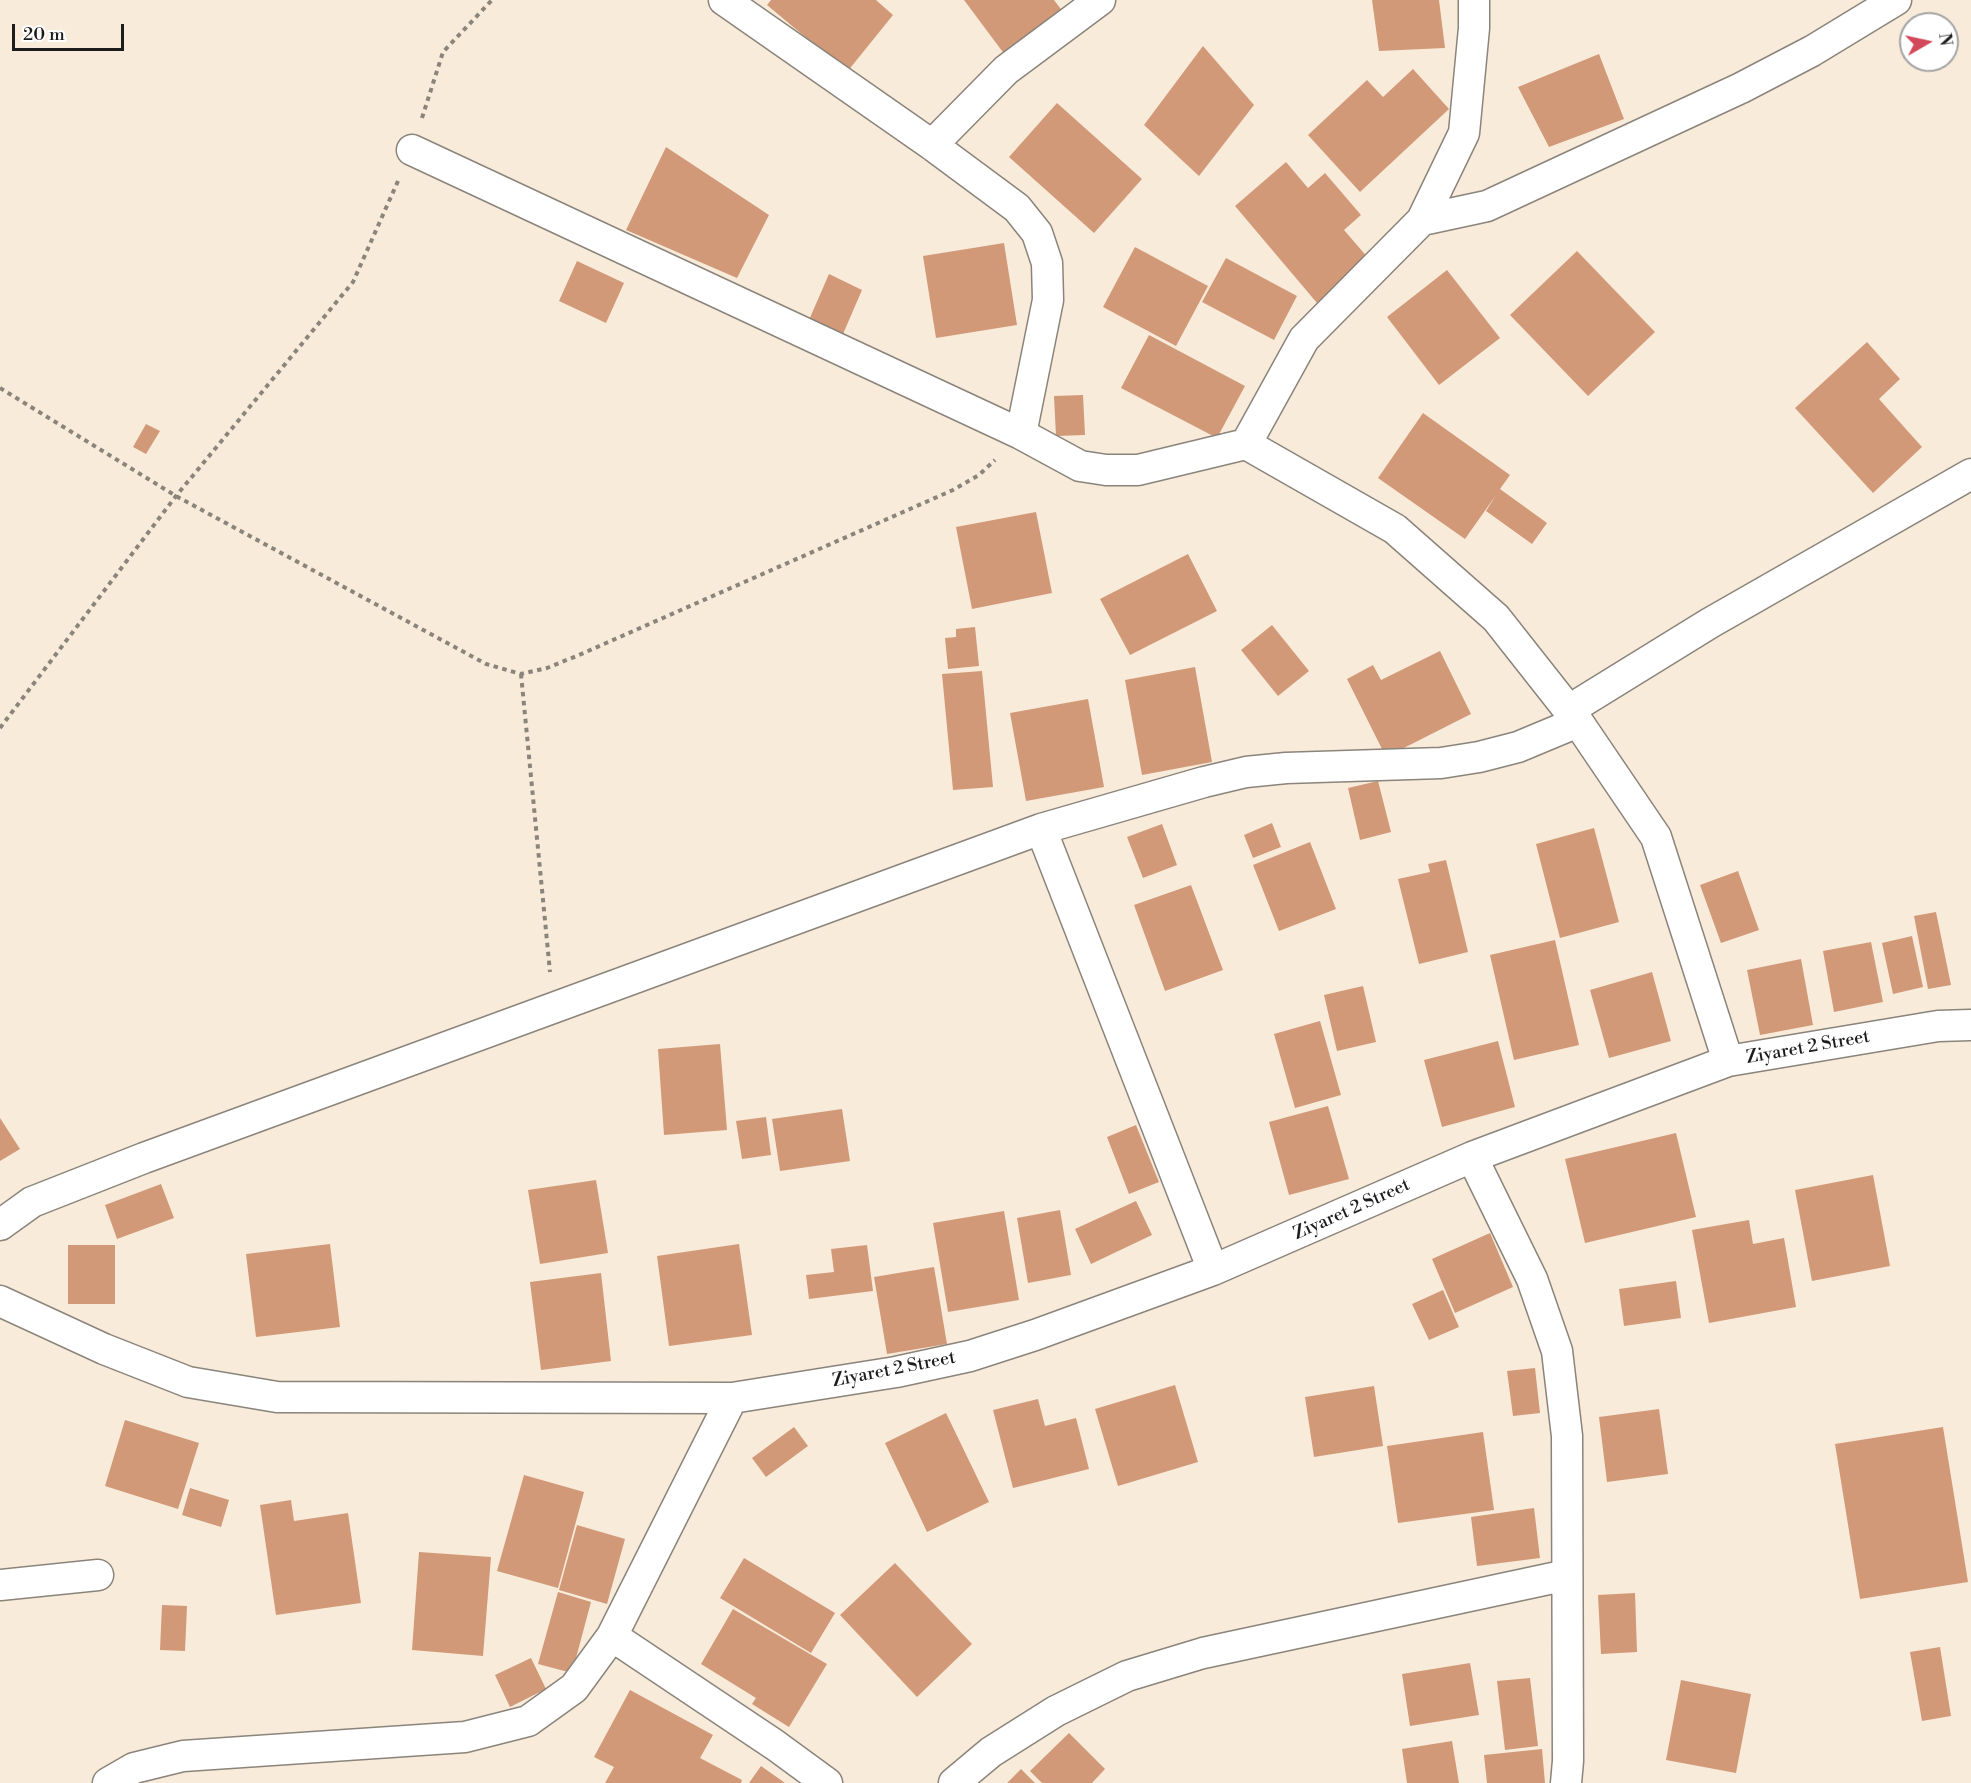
<!DOCTYPE html>
<html>
<head>
<meta charset="utf-8">
<style>
	body { margin:0 }
	#map { position:relative; width:1971px; height:1783px; overflow:hidden; background:#f9ebda; font-family:"Libre Bodoni",serif }
	canvas { display:block }
	.north { position:absolute; left:1899px; top:12px; width:60px; height:60px; box-sizing:border-box; background:#fff; border:2px solid #a4a4a4; border-radius:50%; rotate:81deg; font-size:16px; font-weight:700; line-height:24px; text-align:center; color:#1c1c1c }
	.north::after { content:''; display:block; margin:auto; width:21px; height:27px; background:#d1495b; clip-path:polygon(50% 0,100% 100%,50% 72%,0 100%) }
	.scale { position:absolute; left:12px; top:24px; width:112px; height:27px; box-sizing:border-box; border:3px solid #1c1c1c; border-top:0; padding-left:8px; font-size:18px; line-height:21px; white-space:nowrap; color:#1c1c1c; -webkit-text-stroke:4px #fff; paint-order:stroke }
</style>
</head>
<body>
<div id="map">
<canvas width="1971" height="1783"></canvas>
<div class="north">N</div>
<div class="scale">20 m</div>
</div>
<script>
const c = document.querySelector('canvas').getContext('2d');
c.lineJoin = 'round';
function paint(path, color) { c.fillStyle = color; c.fill(path, 'evenodd'); }
const poly = rows => new Path2D(rows.map(r => 'M' + r).join(''));
function strokePath(path, color, width, dash) { c.strokeStyle = color; c.lineWidth = width; c.lineCap = dash ? 'butt' : 'round'; c.setLineDash(dash || []); c.stroke(path); }
function write(font, color, halo, rows, align = 'center') {
  c.font = font + ' "Libre Bodoni",serif'; c.lineWidth = 4.5; c.setLineDash([]); c.textBaseline = 'middle'; c.strokeStyle = halo; c.fillStyle = color; for (const [text, x, y, turn = 0] of rows) {
    c.save(); c.translate(x, y); c.rotate((+turn || 0) * Math.PI / 180); c.textAlign = isNaN(turn) ? turn : align; if (halo) c.strokeText(text, 0, 0); c.fillText(text, 0, 0); c.restore();
  }
}
paint(poly([
	[771,0,876,0,893,15,847,72,767,5],
	[964,0,1054,0,1066,16,1008,59],
	[1372,0,1439,0,1445,48,1379,51],
	[1203,46,1254,105,1199,176,1144,125],
	[1599,54,1624,119,1549,147,1518,87],
	[1413,69,1449,109,1360,192,1308,135,1367,80,1383,97],
	[1057,103,1142,179,1094,233,1009,157],
	[666,147,769,215,737,278,626,230],
	[1286,162,1308,188,1325,173,1361,215,1344,230,1369,259,1317,303,1235,206],
	[1004,243,1017,325,936,338,923,256],
	[1135,247,1208,286,1176,346,1103,307],
	[1577,251,1655,332,1588,396,1510,315],
	[1226,258,1297,296,1274,340,1202,302],
	[577,261,624,283,606,323,559,301],
	[1447,270,1500,338,1439,385,1387,317],
	[829,274,862,290,843,334,809,320],
	[1149,335,1245,386,1217,438,1121,388],
	[1867,342,1900,379,1879,399,1922,447,1873,493,1795,408],
	[1083,395,1085,435,1056,436,1054,396],
	[1423,413,1510,475,1500,489,1547,523,1532,544,1486,511,1496,495,1465,539,1378,478],
	[146,424,160,431,146,454,133,447],
	[1036,512,1052,593,972,609,956,527],
	[1188,554,1217,611,1130,655,1100,599],
	[1272,625,1309,671,1278,696,1241,650],
	[975,627,979,666,948,669,945,638,956,637,956,629],
	[1440,651,1471,714,1386,757,1347,679,1373,665,1381,680],
	[1195,667,1212,762,1142,775,1125,680],
	[982,671,993,787,953,790,942,674],
	[1088,699,1104,787,1026,801,1010,713],
	[1378,781,1391,832,1360,840,1348,788],
	[1272,823,1281,847,1253,858,1244,835],
	[1162,824,1177,865,1143,878,1127,837],
	[1594,828,1619,922,1560,938,1536,844],
	[1310,842,1336,909,1279,931,1253,865],
	[1446,860,1468,952,1419,964,1398,879,1430,872,1428,864],
	[1738,871,1759,930,1721,943,1700,885],
	[1191,885,1223,970,1165,991,1134,905],
	[1936,912,1951,985,1928,989,1914,916],
	[1912,936,1923,987,1893,994,1882,943],
	[1555,940,1579,1045,1514,1060,1490,955],
	[1871,942,1883,1002,1834,1012,1823,951],
	[1801,959,1813,1025,1760,1035,1747,970],
	[1652,972,1671,1041,1609,1058,1590,990],
	[1363,986,1376,1042,1337,1051,1324,995],
	[1320,1021,1341,1095,1295,1108,1274,1034],
	[1498,1041,1515,1107,1442,1127,1424,1060],
	[720,1044,727,1130,664,1135,658,1049],
	[1328,1106,1349,1179,1289,1195,1269,1122],
	[842,1109,850,1161,780,1171,772,1119],
	[766,1117,771,1155,742,1159,736,1121],
	[0,1118,20,1149,0,1161],
	[1136,1125,1159,1182,1129,1194,1107,1137],
	[1676,1133,1696,1217,1585,1243,1565,1159],
	[1873,1175,1890,1266,1812,1281,1795,1190],
	[596,1180,608,1253,540,1264,528,1190],
	[161,1184,174,1218,117,1239,105,1205],
	[1136,1201,1152,1235,1091,1264,1075,1229],
	[1060,1210,1071,1275,1028,1283,1017,1218],
	[1004,1211,1019,1300,948,1312,933,1223],
	[1749,1220,1753,1244,1784,1238,1796,1307,1709,1323,1692,1230],
	[1490,1233,1513,1287,1455,1313,1432,1259],
	[330,1244,340,1327,256,1337,246,1254],
	[739,1244,752,1335,669,1346,657,1256],
	[68,1245,115,1245,115,1304,68,1304],
	[867,1245,873,1291,809,1299,806,1275,834,1272,831,1249],
	[934,1267,947,1344,887,1354,874,1277],
	[601,1273,611,1361,541,1370,530,1282],
	[1676,1281,1681,1318,1624,1326,1619,1289],
	[1443,1290,1459,1327,1429,1340,1412,1304],
	[1535,1368,1540,1413,1513,1416,1507,1371],
	[1175,1385,1198,1462,1118,1486,1095,1409],
	[1374,1386,1383,1446,1314,1457,1305,1397],
	[1038,1399,1045,1426,1076,1418,1089,1469,1013,1488,993,1410],
	[1659,1409,1668,1474,1607,1482,1599,1417],
	[946,1413,989,1502,927,1532,885,1443],
	[125,1420,199,1443,178,1509,105,1486],
	[794,1427,808,1446,766,1477,752,1458],
	[1943,1427,1968,1582,1860,1599,1835,1444],
	[1483,1432,1494,1510,1398,1523,1387,1446],
	[524,1475,584,1492,558,1588,497,1571],
	[190,1488,229,1500,221,1527,182,1515],
	[291,1500,294,1521,348,1513,361,1603,276,1615,260,1505],
	[1534,1508,1540,1558,1477,1566,1471,1517],
	[577,1525,625,1539,607,1604,559,1590],
	[419,1552,491,1557,483,1656,412,1650],
	[744,1558,835,1613,811,1653,720,1598],
	[895,1563,972,1644,917,1697,840,1615],
	[558,1592,591,1602,572,1673,538,1664],
	[1635,1593,1637,1652,1601,1654,1598,1595],
	[162,1605,187,1606,185,1651,160,1650],
	[733,1609,827,1664,789,1727,752,1704,756,1698,701,1664],
	[1940,1647,1951,1716,1922,1721,1910,1652],
	[531,1658,546,1689,510,1707,495,1675],
	[1470,1663,1479,1715,1410,1726,1402,1674],
	[1530,1678,1538,1746,1505,1750,1497,1681],
	[1681,1680,1751,1694,1736,1773,1666,1760],
	[630,1690,713,1735,700,1758,742,1780,741,1783,605,1783,614,1767,594,1757],
	[1069,1733,1105,1769,1092,1783,1042,1783,1030,1771],
	[1452,1741,1459,1783,1407,1783,1402,1749],
	[1542,1749,1545,1783,1487,1783,1484,1755],
	[761,1766,785,1783,749,1783],
	[1021,1769,1035,1783,1007,1783]
]), '#d19978');
const minor = poly([
	[724,0,932,145,1017,208,1037,233,1047,263,1048,300,1021,434],
	[1474,0,1474,28,1464,133,1422,220,1304,339,1246,444,1395,529,1496,618,1578,722,1656,837,1728,1061],
	[932,145,1006,70,1100,0],
	[412,150,1021,434,1080,466,1106,470,1138,470,1246,444],
	[1422,220,1487,206,1741,88,1812,51,1896,0],
	[1569,710,1710,623,1971,474],
	[1041,829,1213,1270],
	[1472,1157,1532,1279,1557,1351,1567,1436,1568,1761,1566,1783],
	[0,1225,32,1202,144,1158,1041,829,1204,782,1246,772,1286,768,1441,763,1479,757,1518,747,1578,722],
	[0,1301,104,1349,188,1382,277,1397,732,1398,896,1372,970,1356,1035,1335,1213,1270,1472,1157,1728,1061,1938,1026,1971,1025],
	[0,1585,98,1575],
	[612,1636,775,1745,827,1783],
	[108,1783,134,1768,183,1756,465,1737,528,1721,574,1688,612,1636,732,1398],
	[954,1783,991,1752,1056,1711,1127,1676,1203,1653,1567,1575]
]);
strokePath(minor, '#8a847b', 33);
strokePath(poly([
	[422,118,443,52,492,0],
	[0,388,176,496,486,664,521,674,547,668,579,655,953,490,979,475,995,460],
	[521,674,550,972],
	[0,728,176,496,353,282,398,181]
]), '#8a847b', 4, [4.5, 4.5]);
strokePath(minor, '#fff', 30);
write('18px', '#1c1c1c', '#fff', [
	["Ziyaret 2 Street",1808,1048,-10],
	["Ziyaret 2 Street",1352,1210,-24],
	["Ziyaret 2 Street",894,1370,-11]
]);
</script>
</body>
</html>
